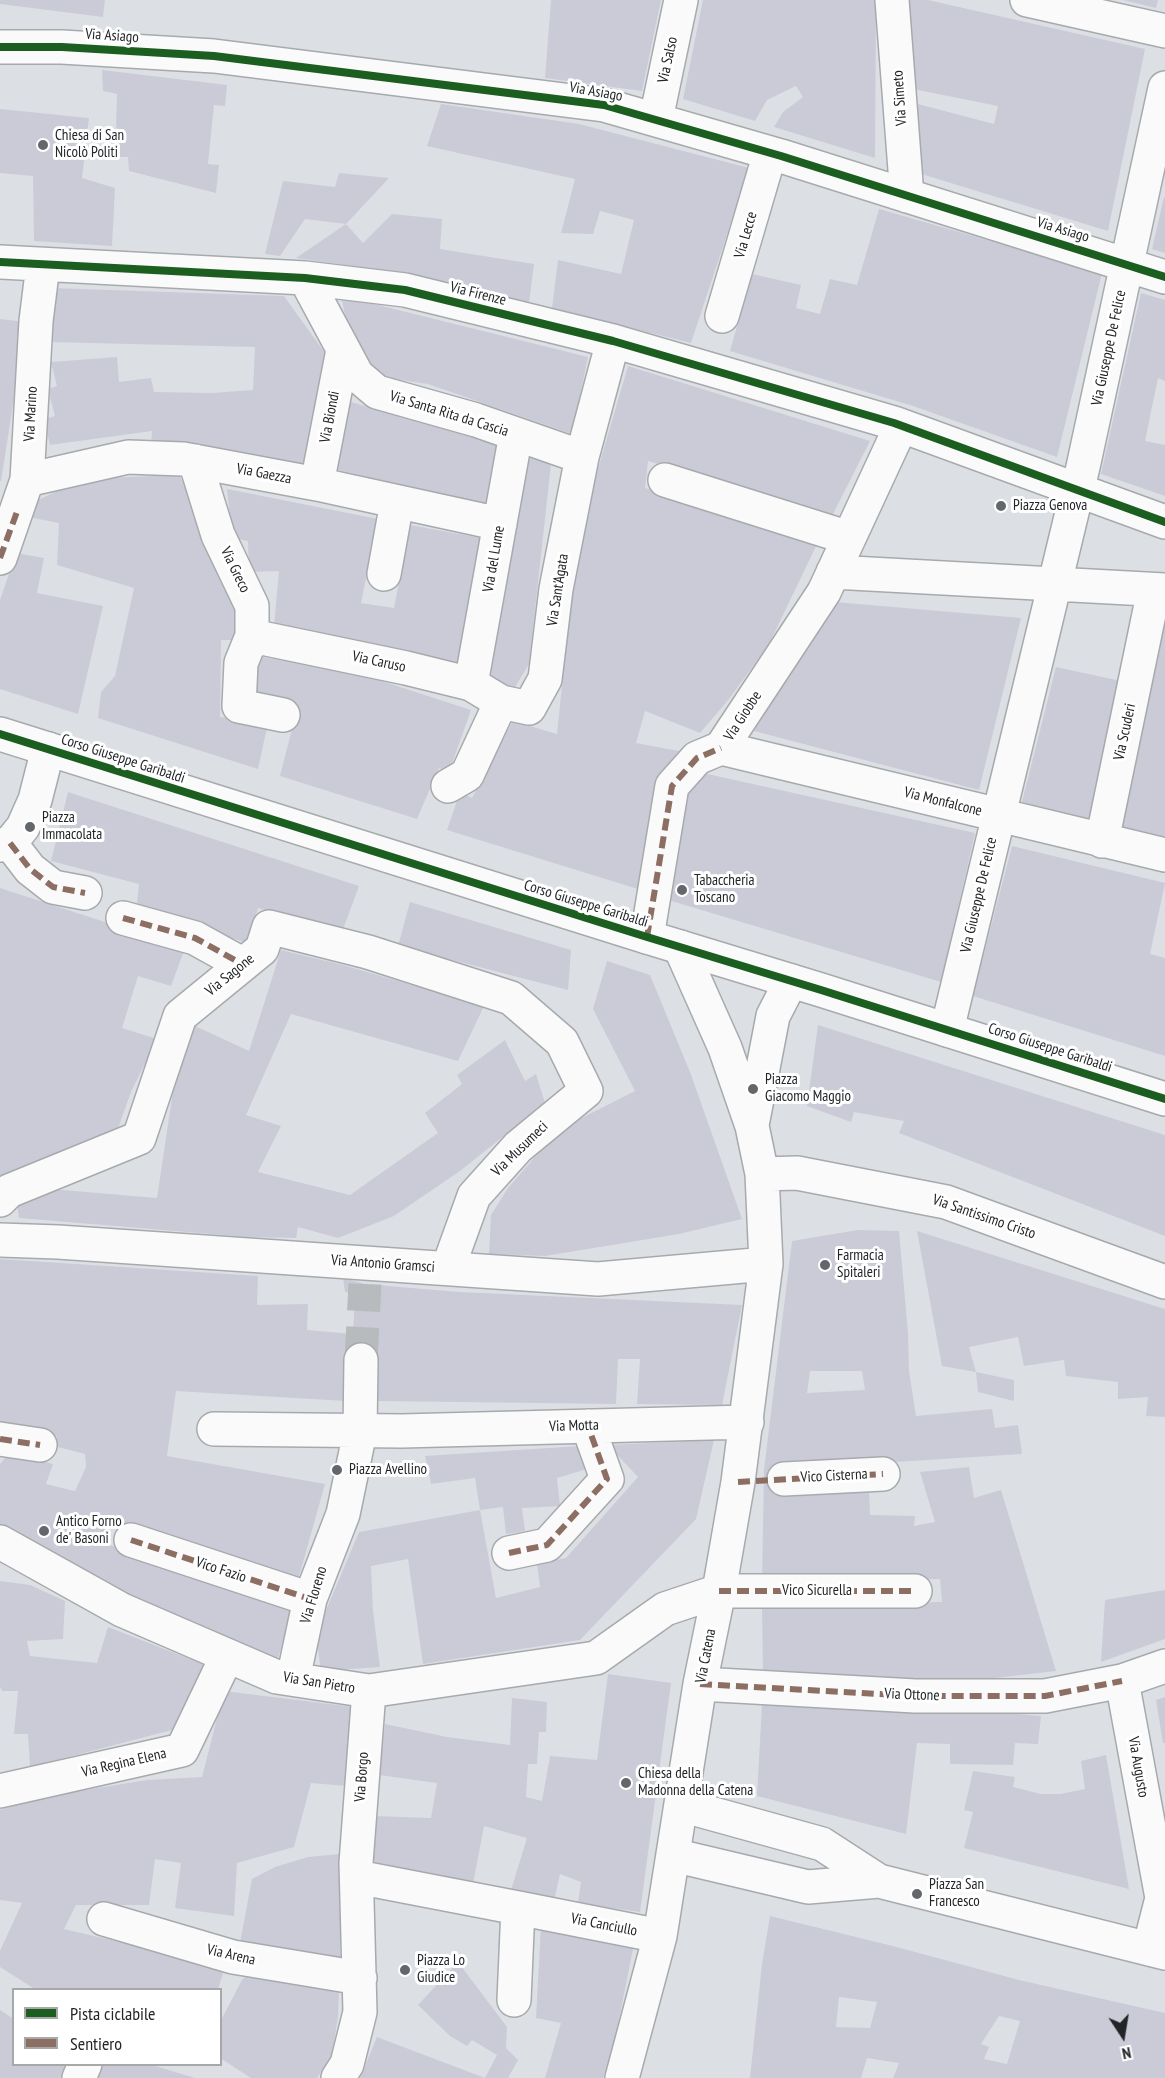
<!DOCTYPE html>
<html>
<head>
<meta charset="utf-8">
<style>
	body { margin:0 }
	#map { position:relative; width:1165px; height:2078px; overflow:hidden; background:#dce0e4; font-family:"PT Sans Narrow",sans-serif }
	canvas { display:block }
	.legend { position:absolute; left:12px; top:1988px; width:210px; height:78px; box-sizing:border-box; background:#fff; border:2px solid #a7a8a9; margin:0; padding:8px 10px; list-style:none; font-size:18px; color:#222528 }
	.legend li { display:flex; align-items:center; gap:12px; height:30px }
	.legend b { width:30px; border:2px solid #a7a8a9 }
	.north { position:absolute; left:1093px; top:2006px; width:60px; height:60px; -webkit-text-stroke:4px #fff; paint-order:stroke; rotate:168deg; font-size:16px; font-weight:700; line-height:24px; text-align:center; color:#222528 }
	.north::after { content:''; display:block; margin:auto; width:21px; height:27px; background:#222528; clip-path:polygon(50% 0,100% 100%,50% 72%,0 100%) }
</style>
</head>
<body>
<div id="map">
<canvas width="1165" height="2078"></canvas>
<ul class="legend">
<li><b style="height:8px;background:#1b5e20"></b>Pista ciclabile</li>
<li><b style="height:8px;background:#8d6e63"></b>Sentiero</li>
</ul>
<div class="north">N</div>
</div>
<script>
const c = document.querySelector('canvas').getContext('2d');
c.lineJoin = 'round';
function paint(path, color) { c.fillStyle = color; c.fill(path, 'evenodd'); }
const poly = rows => new Path2D(rows.map(r => 'M' + r).join(''));
function strokePath(path, color, width, dash) { c.strokeStyle = color; c.lineWidth = width; c.lineCap = dash ? 'butt' : 'round'; c.setLineDash(dash || []); c.stroke(path); }
function write(font, color, halo, rows, align = 'center') {
  c.font = font + ' "PT Sans Narrow",sans-serif'; c.lineWidth = 6; c.setLineDash([]); c.textBaseline = 'middle'; c.strokeStyle = halo; c.fillStyle = color; for (const [text, x, y, turn = 0] of rows) {
    c.save(); c.translate(x, y); c.rotate((+turn || 0) * Math.PI / 180); c.textAlign = isNaN(turn) ? turn : align; if (halo) c.strokeText(text, 0, 0); c.fillText(text, 0, 0); c.restore();
  }
}
paint(poly([
	[0,0,105,0,103,17,0,4],
	[551,0,661,0,642,91,545,78],
	[703,0,876,0,875,158,774,127,783,112,803,97,796,86,767,100,755,121,683,99],
	[907,0,928,0,1145,49,1108,231,918,173,914,103,994,124,998,106,913,89],
	[1123,0,1158,0,1156,8],
	[102,70,227,85,225,106,214,105,208,164,219,165,216,193,129,171,128,157,120,157,119,129,116,128,117,94,103,91],
	[441,104,579,124,749,168,691,343,552,308,558,260,621,274,634,220,600,211,593,234,561,233,575,179,427,146],
	[0,109,89,118,82,178,115,188,112,246,34,241,33,176,0,173],
	[339,173,389,178,346,224,363,243,392,214,442,219,440,249,534,264,529,303,422,276,296,258,346,224,305,219,280,256,265,254,283,181,335,187],
	[1164,197,1165,197,1165,253,1152,249],
	[879,209,1102,273,1057,457,913,406,730,351,752,274,801,285,796,308,820,314,830,279,857,285],
	[52,288,284,296,325,353,302,469,151,448,152,431,50,445,44,419,55,416,48,389,57,386,51,362,117,357,119,382,151,378,154,392,212,393,253,390,255,347,48,342],
	[1141,293,1165,300,1165,381,1158,378,1145,441,1165,445,1165,496,1101,474],
	[342,300,370,303,588,357,572,434,428,384,379,377,348,332],
	[0,319,26,322,1,481,0,481],
	[628,366,870,441,832,516,648,461,645,488,819,540,769,644,729,699,700,733,645,711,636,743,684,752,641,890,447,830,460,792,472,798,513,721,557,734,570,607,593,486],
	[344,400,499,445,489,507,335,469],
	[526,447,552,455,529,664,512,692,489,687],
	[176,467,237,607,237,640,221,640,220,717,268,723,258,769,98,718,101,692,115,676,134,588,57,565,59,523,28,517,38,500,83,479,152,476,152,470],
	[227,489,378,519,361,603,394,608,410,525,486,539,458,665,274,626,279,571,249,572,248,541,232,538],
	[16,553,44,558,37,593,103,606,78,714,0,689,0,600],
	[835,602,1021,618,979,790,754,731],
	[1164,619,1165,619,1165,837,1120,827],
	[256,656,357,673,471,710,449,772,439,768,417,819,280,776,298,705,254,696],
	[1056,667,1121,681,1093,821,1022,802],
	[703,773,975,833,941,982,665,899,687,794],
	[68,792,359,886,342,932,258,908,247,943,184,922,136,912,139,884,51,861],
	[1012,846,1165,883,1150,954,1165,958,1165,1056,973,996],
	[0,888,185,948,171,986,138,976,122,1028,157,1039,131,1092,116,1134,0,1181],
	[410,902,571,950,568,990,398,946],
	[281,950,343,965,484,1006,458,1061,291,1014,246,1115,281,1126,258,1172,350,1195,438,1133,425,1113,462,1084,457,1075,505,1040,525,1081,536,1074,545,1103,460,1171,394,1216,338,1238,298,1227,296,1238,248,1237,19,1218,17,1204,51,1189,157,1198,174,1084,193,1025,249,1051],
	[607,961,650,975,690,1072,742,1219,679,1234,545,1256,489,1254,491,1215,508,1188,558,1130,635,1091,593,1009],
	[818,1025,1165,1135,1165,1236,899,1133,904,1121,854,1112,851,1122,807,1106],
	[858,1230,899,1231,908,1333,909,1371,916,1416,992,1409,995,1428,1018,1425,1022,1454,784,1469,869,1488,870,1515,915,1516,914,1526,935,1522,920,1472,969,1467,974,1498,1001,1490,1056,1671,935,1685,763,1677,762,1605,942,1602,940,1579,762,1582,764,1470,792,1241],
	[810,1371,862,1371,865,1390,807,1393],
	[917,1231,1165,1309,1165,1417,1146,1416,1148,1397,1118,1399,1118,1382,1066,1376,1064,1360,1024,1366,1018,1337,969,1347,976,1372,942,1366],
	[0,1259,258,1276,257,1305,308,1304,307,1330,353,1334,355,1294,345,1292,343,1278,365,1284,459,1292,742,1305,722,1405,637,1404,640,1359,618,1359,616,1404,378,1401,376,1364,346,1401,176,1391,167,1456,325,1484,298,1580,240,1567,112,1522,104,1543,294,1610,277,1661,117,1591,0,1527,0,1464,10,1452,53,1464,46,1484,75,1491,86,1467,85,1454,54,1446,57,1436,0,1422],
	[976,1372,1014,1380,1014,1401,978,1392],
	[714,1440,696,1519,580,1640,423,1664,408,1559,371,1566,373,1611,380,1667,321,1671,316,1634,359,1532,480,1510,475,1478,431,1484,425,1456,580,1446,587,1469,557,1478,560,1506,522,1508,525,1531,506,1534,503,1507,480,1510,496,1598,540,1587,537,1564,566,1558,638,1477,608,1445],
	[0,1581,30,1585,65,1601,63,1639,27,1641,30,1656,97,1663,108,1627,205,1665,176,1729,30,1767,28,1734,14,1734,18,1691,2,1691,0,1687],
	[1165,1590,1165,1639,1101,1662,1105,1600],
	[608,1674,671,1683,640,1912,578,1903,581,1882,560,1874,553,1905,511,1890,527,1838,484,1826,473,1884,370,1861,375,1816,431,1818,437,1783,379,1775,385,1724,447,1737,510,1745,512,1698,547,1702,546,1732,539,1732,537,1764,528,1764,526,1797,542,1801,550,1756,597,1760],
	[224,1691,354,1707,347,1786,311,1783,294,1847,237,1863,234,1916,175,1908,181,1863,155,1859,149,1905,76,1905,64,1929,225,1967,218,1989,32,1989,33,1988,0,1967,0,1951,22,1903,0,1900,0,1810,48,1796,147,1780,202,1777],
	[1165,1697,1165,1743,1163,1743,1156,1700],
	[762,1704,1019,1714,1041,1716,1038,1744,1015,1743,1013,1765,950,1764,950,1744,917,1743,906,1834,757,1796],
	[1106,1755,1129,1889,964,1848,973,1812,964,1810,973,1771,1015,1777,1013,1787,1041,1794,1060,1794,1085,1789,1081,1761],
	[340,1854,340,1963,239,1948,252,1879,275,1867,308,1857],
	[770,1916,893,1946,1019,1980,1165,2013,1165,2078,893,2078,899,2063,867,2058,861,2078,750,2078,762,1964],
	[839,1997,877,2002,870,2028,836,2027],
	[999,2016,1020,2021,1007,2064,984,2059,989,2047,981,2044],
	[541,1925,634,1944,616,2034,603,2078,545,2078,561,2023,536,2018],
	[458,1962,507,2027,506,2048,518,2060,508,2078,360,2078,377,2037,485,2078,497,2055,472,2040,467,2046,450,2036,418,2005],
	[252,1970,339,1988,338,2016,332,2056,317,2078,251,2078,220,2058,220,2022,242,1980],
	[0,2010,14,2019,14,2064,73,2064,67,2078,0,2078],
	[96,2064,149,2064,195,2078,91,2078]
]), '#cacbd7');
strokePath(poly([
	[361,1360,365,1284]
]), '#b7bbbe', 33, [33, 16]);
const street = poly([
	[892,0,907,196],
	[1027,0,1165,31],
	[0,47,62,47,214,56,604,105,781,156,1165,277],
	[656,119,681,0],
	[0,262,305,278,405,290,613,341,894,423,1165,522],
	[305,278,357,375,377,392,476,420,582,457],
	[722,316,770,153],
	[195,461,218,535,252,606,252,636,241,663,239,706,283,715],
	[27,480,128,457,183,459,317,484,500,524],
	[665,480,849,538],
	[317,484,343,350],
	[0,558,27,480,36,321,43,265],
	[833,572,1165,590],
	[384,574,397,502],
	[252,636,406,668,471,684,501,702],
	[471,684,516,434],
	[721,748,1165,855],
	[448,786,467,775,501,702,529,708,545,679,556,589,582,457,613,341],
	[1102,841,1154,590],
	[10,843,30,869,53,887,85,893],
	[0,845,10,843,23,827,35,800,48,749],
	[123,918,195,938,242,964],
	[647,937,672,786,697,758,721,748,824,592,901,426],
	[947,1030,1083,467,1165,88],
	[752,1125,773,1016,791,981],
	[762,1174,797,1173,946,1202,1165,1282],
	[0,1200,9,1191,139,1138,180,1016,262,949,269,927,368,952,511,998,562,1042,586,1091,518,1147,474,1196,448,1268],
	[0,1240,58,1242,598,1279,766,1264],
	[214,1429,402,1431,747,1422],
	[0,1439,40,1445],
	[784,1479,883,1474],
	[131,1540,310,1599],
	[0,1542,122,1610,277,1677,369,1691,596,1658,665,1609,719,1591,915,1591],
	[509,1553,547,1545,607,1479,588,1426],
	[293,1679,310,1599,343,1514,360,1432,361,1360],
	[700,1684,915,1696,1045,1696,1122,1681],
	[0,1791,182,1750,227,1656],
	[681,1805,822,1844,879,1881],
	[673,1855,808,1887,879,1881,1165,1953],
	[357,1877,518,1908,514,2000],
	[518,1908,660,1936],
	[104,1919,233,1957,360,1978],
	[1149,1949,1162,1898,1122,1681,1165,1666],
	[79,2078,85,2064],
	[338,2078,347,2064,360,2012,356,1863,369,1691],
	[622,2078,660,1936,700,1684,719,1591,738,1482,766,1264,762,1174,752,1126,725,1048,680,947]
]);
const secondary = poly([
	[0,734,647,937,821,990,1165,1099]
]);
strokePath(street, '#a7aaac', 36);
strokePath(secondary, '#a7aaac', 36);
strokePath(street, '#fafafb', 33);
strokePath(secondary, '#fafafb', 33);
strokePath(poly([
	[0,558,18,509],
	[10,843,30,869,53,887,85,893],
	[123,918,195,938,242,964],
	[647,937,672,786,697,758,721,748],
	[0,1439,40,1445],
	[738,1482,883,1474],
	[131,1540,310,1599],
	[509,1553,547,1545,607,1479,588,1426],
	[719,1591,915,1591],
	[700,1684,915,1696,1045,1696,1122,1681]
]), '#8d6e63', 6, [12, 6]);
strokePath(poly([
	[0,47,62,47,214,56,604,105,781,156,1165,277],
	[0,262,305,278,405,290,613,341,894,423,1165,522],
	[0,734,647,937,821,990,1165,1099]
]), '#1b5e20', 8);
for (const [x, y, r, color] of [
	[43,145,6,"#63666a"],
	[1001,506,6,"#63666a"],
	[30,827,6,"#63666a"],
	[682,890,6,"#63666a"],
	[753,1089,6,"#63666a"],
	[825,1265,6,"#63666a"],
	[337,1470,6,"#63666a"],
	[44,1531,6,"#63666a"],
	[626,1783,6,"#63666a"],
	[917,1894,6,"#63666a"],
	[405,1970,6,"#63666a"]
]) { const dot = new Path2D(); dot.arc(x, y, r, 0, 2 * Math.PI); c.fillStyle = color; c.fill(dot); strokePath(dot, '#fff', 2); }
write('15px', '#222528', '#fff', [
	["Via Asiago",112,36,4],
	["Via Salso",668,60,-78],
	["Via Asiago",596,92,10],
	["Via Simeto",900,98,-94],
	["Via Asiago",1063,230,17],
	["Via Lecce",746,235,-74],
	["Via Firenze",478,294,14],
	["Via Giuseppe De Felice",1109,348,-78],
	["Via Marino",31,414,-87],
	["Via Santa Rita da Cascia",449,414,17],
	["Via Biondi",330,417,-79],
	["Via Gaezza",264,474,11],
	["Via del Lume",494,559,-80],
	["Via Greco",235,570,64],
	["Via Sant'Agata",558,590,-81],
	["Via Caruso",379,662,12],
	["Via Giobbe",743,716,-57],
	["Via Scuderi",1125,732,-78],
	["Corso Giuseppe Garibaldi",123,759,18],
	["Via Monfalcone",943,802,14],
	["Via Giuseppe De Felice",979,895,-77],
	["Corso Giuseppe Garibaldi",586,904,17],
	["Via Sagone",230,975,-39],
	["Corso Giuseppe Garibaldi",1050,1048,18],
	["Via Musumeci",520,1149,-44],
	["Via Santissimo Cristo",984,1217,19],
	["Via Antonio Gramsci",383,1264,4],
	["Via Motta",574,1426,-2],
	["Vico Cisterna",834,1476,-3],
	["Vico Fazio",221,1570,18],
	["Vico Sicurella",817,1591],
	["Via Floreno",314,1595,-73],
	["Via Catena",706,1656,-79],
	["Via San Pietro",319,1683,9],
	["Via Ottone",912,1695,2],
	["Via Regina Elena",124,1763,-13],
	["Via Augusto",1138,1767,80],
	["Via Borgo",362,1777,-86],
	["Via Canciullo",604,1925,11],
	["Via Arena",231,1955,13]
]);
write('15px', '#222528', '#fff', [
	["Chiesa di San",55,136],
	["Nicolò Politi",55,153],
	["Piazza Genova",1013,506],
	["Piazza",42,818],
	["Immacolata",42,835],
	["Tabaccheria",694,881],
	["Toscano",694,898],
	["Piazza",765,1080],
	["Giacomo Maggio",765,1097],
	["Farmacia",837,1256],
	["Spitaleri",837,1273],
	["Piazza Avellino",349,1470],
	["Antico Forno",56,1522],
	["de' Basoni",56,1539],
	["Chiesa della",638,1774],
	["Madonna della Catena",638,1791],
	["Piazza San",929,1885],
	["Francesco",929,1902],
	["Piazza Lo",417,1961],
	["Giudice",417,1978]
], 'left');
</script>
</body>
</html>
